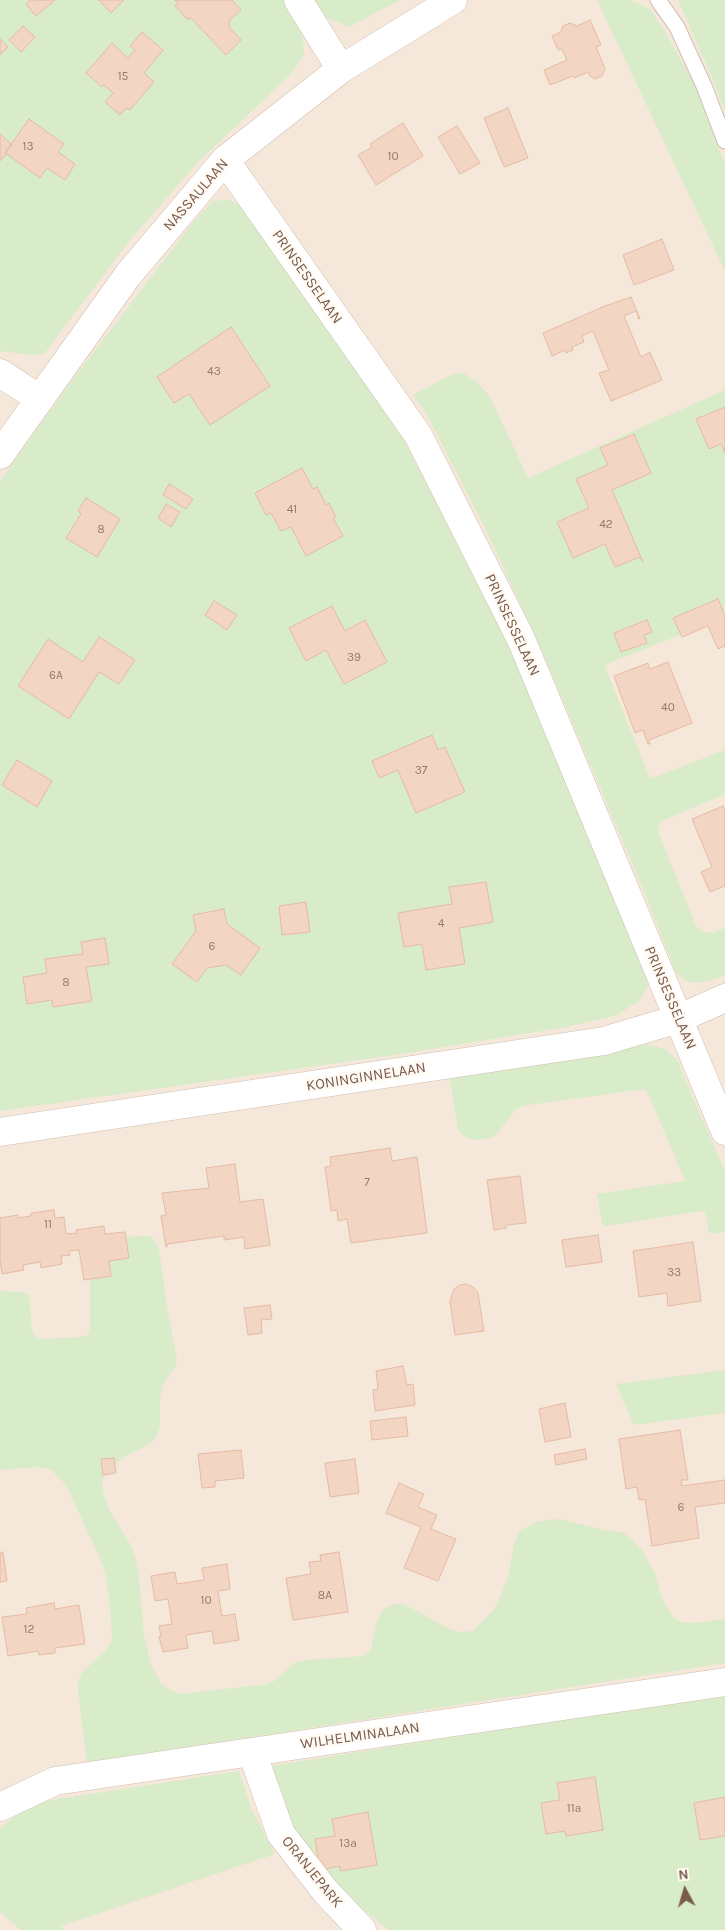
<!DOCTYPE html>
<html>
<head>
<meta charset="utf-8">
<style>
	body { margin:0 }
	#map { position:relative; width:725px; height:1930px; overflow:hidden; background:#fdf6ec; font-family:Karla,sans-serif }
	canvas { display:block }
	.north { position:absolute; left:660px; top:1865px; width:50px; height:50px; -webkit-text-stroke:4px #fffaf3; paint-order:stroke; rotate:354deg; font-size:14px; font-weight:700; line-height:20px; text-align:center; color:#7a5c4d }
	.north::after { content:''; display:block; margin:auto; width:18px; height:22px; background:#7a5c4d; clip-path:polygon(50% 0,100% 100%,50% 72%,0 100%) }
</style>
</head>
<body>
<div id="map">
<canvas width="725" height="1930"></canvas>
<div class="north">N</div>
</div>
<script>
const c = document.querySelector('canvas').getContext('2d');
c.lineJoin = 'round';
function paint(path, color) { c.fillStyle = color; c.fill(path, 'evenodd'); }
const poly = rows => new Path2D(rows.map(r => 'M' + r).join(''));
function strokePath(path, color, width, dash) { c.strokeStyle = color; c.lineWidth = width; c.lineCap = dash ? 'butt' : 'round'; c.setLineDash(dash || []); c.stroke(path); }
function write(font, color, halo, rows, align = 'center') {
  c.font = font + ' Karla,sans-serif'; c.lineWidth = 5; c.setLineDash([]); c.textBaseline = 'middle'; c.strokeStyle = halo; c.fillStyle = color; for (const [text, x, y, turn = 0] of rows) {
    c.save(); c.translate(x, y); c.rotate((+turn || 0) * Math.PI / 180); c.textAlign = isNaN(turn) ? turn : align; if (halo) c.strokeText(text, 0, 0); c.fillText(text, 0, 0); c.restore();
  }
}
paint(poly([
	[0,0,725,0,725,1930,0,1930]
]), '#f5e8da');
paint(poly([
	[0,0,285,0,292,12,303,39,304,55,289,76,198,162,131,239,44,354,30,355,0,351],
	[313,0,400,0,349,27,325,17],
	[597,0,630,0,650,9,666,33,696,88,725,165,725,271],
	[678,0,725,0,725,112,713,80],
	[228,200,244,206,377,394,403,439,440,510,527,684,645,969,648,986,639,1001,617,1015,567,1027,407,1053,0,1111,0,481,71,382,194,221,213,201],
	[455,373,465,374,478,383,490,397,528,478,725,390,725,617,607,664,605,667,649,776,652,778,725,750,725,794,662,821,659,825,658,832,696,926,704,932,711,933,725,928,725,975,709,981,694,983,684,980,675,971,646,896,546,660,487,532,426,413,413,395],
	[645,1044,665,1049,677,1060,725,1172,725,1232,712,1234,709,1232,705,1212,702,1211,605,1226,602,1223,597,1194,684,1181,684,1178,647,1091,644,1089,522,1106,515,1110,497,1134,489,1139,476,1140,465,1137,458,1130,449,1075],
	[136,1236,149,1236,154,1240,159,1249,168,1313,177,1359,176,1366,163,1384,160,1400,160,1427,156,1437,150,1444,124,1457,113,1466,105,1474,102,1483,104,1495,110,1512,128,1540,135,1556,139,1576,144,1635,151,1665,161,1683,170,1690,181,1694,267,1684,276,1680,294,1663,306,1660,364,1656,371,1649,376,1623,383,1610,393,1604,404,1604,449,1629,460,1632,473,1631,496,1607,508,1577,514,1544,520,1530,537,1522,548,1520,560,1519,603,1530,622,1532,632,1539,643,1552,655,1574,662,1598,672,1616,680,1622,694,1623,725,1619,725,1663,87,1763,78,1691,78,1682,82,1672,103,1653,110,1644,112,1636,110,1608,106,1577,102,1563,69,1491,61,1479,51,1470,39,1467,0,1470,0,1291,23,1292,29,1295,32,1329,34,1335,39,1339,82,1337,89,1334,90,1328,90,1283,93,1274,124,1238],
	[725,1370,725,1413,634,1425,616,1384],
	[725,1694,725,1930,389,1930,366,1912,313,1865,296,1843,270,1766],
	[239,1771,251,1808,275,1854,61,1926,66,1930,21,1930,0,1912,0,1829,15,1816,39,1802]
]), '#d8ecc9');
const building = poly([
	[30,0,55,0,36,16,26,4,30,0],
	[99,0,124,0,111,13,99,0],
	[175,0,232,0,241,10,229,21,229,27,241,40,226,55,190,17,188,20,175,6,178,3,175,0],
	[590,20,601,45,596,47,605,69,602,76,595,79,590,76,589,72,574,78,573,76,550,85,544,70,567,60,562,49,558,50,552,36,561,32,563,26,570,23,577,26,590,20],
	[23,26,35,37,21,52,9,40,23,26],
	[142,32,163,50,144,73,154,82,130,110,126,108,120,115,105,102,113,93,104,85,102,87,86,73,112,43,128,58,135,50,130,46,142,32],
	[0,39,8,47,0,55,0,39],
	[508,108,528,158,504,167,484,118,508,108],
	[29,119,64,144,58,152,75,164,65,180,47,168,40,178,5,153,29,119],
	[403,123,423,156,376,185,358,155,372,147,370,144,403,123],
	[457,126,480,163,460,174,438,137,457,126],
	[0,134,12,145,5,153,6,154,0,161,0,134],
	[662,239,674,270,634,285,623,255,662,239],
	[631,297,640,319,637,318,639,318,636,311,624,316,641,357,650,352,662,380,611,401,599,373,609,370,593,331,582,336,584,342,572,347,573,350,566,353,565,350,552,356,543,333,605,306,631,297],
	[231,327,270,386,210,425,189,394,174,403,157,377,231,327],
	[725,407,725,453,721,444,709,449,696,419,725,407],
	[634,434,651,473,612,490,643,562,640,557,615,567,605,544,573,558,557,522,589,508,576,479,608,465,600,448,634,434],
	[302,468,313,489,317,487,326,505,329,503,336,517,333,518,343,536,306,556,291,527,281,531,271,513,266,515,255,493,302,468],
	[169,484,193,499,186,509,163,495,169,484],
	[86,498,120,519,97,557,66,538,81,514,78,511,86,498],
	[166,504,180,512,171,527,158,518,166,504],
	[718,599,725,616,725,646,718,649,708,626,682,637,673,618,718,599],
	[214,601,237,615,227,630,205,615,214,601],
	[332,606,345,631,365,620,387,662,344,684,326,650,306,661,289,628,332,606],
	[647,620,652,632,644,635,647,643,621,652,614,633,647,620],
	[99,637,135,660,119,684,99,672,69,719,18,686,48,639,83,662,99,637],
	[668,662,692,723,649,740,650,744,648,744,643,730,635,733,614,676,648,663,650,669,668,662],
	[432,735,438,750,445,747,465,792,416,813,398,770,379,778,372,761,432,735],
	[17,760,52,781,37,807,2,785,17,760],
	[723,806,725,812,725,886,710,892,701,872,712,867,692,819,723,806],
	[486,882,493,922,459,928,465,964,426,970,422,944,404,947,398,913,452,904,449,887,486,882],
	[306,902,310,932,282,935,279,906,306,902],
	[224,909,227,924,260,948,241,975,226,965,207,968,197,982,172,964,196,931,193,915,224,909],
	[105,938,109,964,86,967,92,1001,53,1007,52,1000,27,1004,23,977,47,973,45,959,83,954,81,942,105,938],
	[390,1148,392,1161,417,1157,427,1233,351,1243,347,1219,338,1221,337,1210,331,1211,325,1167,331,1166,330,1157,390,1148],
	[235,1164,240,1202,263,1199,270,1245,245,1249,244,1237,224,1240,224,1236,167,1244,167,1247,166,1247,161,1216,166,1215,162,1193,209,1188,206,1168,235,1164],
	[520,1176,526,1223,506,1225,506,1228,494,1230,487,1180,520,1176],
	[54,1210,55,1218,64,1217,66,1234,77,1233,76,1230,104,1226,105,1234,125,1232,129,1258,109,1261,111,1276,84,1280,79,1250,69,1251,70,1255,61,1256,62,1264,41,1268,40,1262,23,1265,24,1270,2,1274,0,1259,0,1218,18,1215,18,1218,31,1216,31,1213,54,1210],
	[598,1235,602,1262,566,1267,562,1240,598,1235],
	[693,1242,701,1301,668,1306,667,1293,639,1297,633,1251,693,1242],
	[466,1284,473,1287,478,1293,484,1331,455,1335,450,1301,454,1289,460,1285,466,1284],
	[270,1305,272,1319,261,1320,262,1333,248,1335,244,1308,270,1305],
	[403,1366,407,1385,413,1384,415,1405,375,1411,373,1390,378,1389,376,1371,403,1366],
	[565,1403,571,1437,545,1442,539,1409,565,1403],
	[406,1417,408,1436,372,1440,370,1421,406,1417],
	[680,1430,688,1480,681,1480,682,1486,725,1480,725,1503,695,1507,699,1538,652,1546,645,1499,639,1500,637,1487,626,1489,619,1439,680,1430],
	[585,1449,587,1459,556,1465,554,1455,585,1449],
	[241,1450,244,1478,215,1481,215,1487,202,1488,198,1454,241,1450],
	[114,1458,116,1473,103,1475,101,1459,114,1458],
	[355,1459,359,1493,330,1497,325,1463,355,1459],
	[399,1483,424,1494,418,1507,437,1515,431,1529,456,1539,438,1581,404,1568,421,1527,386,1513,399,1483],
	[3,1552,7,1581,0,1582,0,1553,3,1552],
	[339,1552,348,1612,293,1620,286,1578,311,1574,309,1562,321,1561,320,1555,339,1552],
	[227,1564,230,1589,218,1591,222,1616,235,1614,239,1640,214,1644,212,1631,186,1635,188,1648,163,1652,159,1637,161,1637,159,1626,172,1624,168,1599,155,1601,151,1576,175,1572,177,1584,204,1580,202,1568,227,1564],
	[54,1603,55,1609,79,1605,85,1644,55,1648,55,1653,39,1655,38,1651,8,1656,2,1617,27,1614,26,1608,54,1603],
	[595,1777,603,1830,566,1836,565,1831,546,1834,541,1803,560,1800,557,1783,595,1777],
	[725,1797,725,1836,700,1840,694,1803,725,1797],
	[368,1812,377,1865,340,1871,340,1866,320,1870,315,1839,335,1836,332,1819,368,1812]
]);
paint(building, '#f3d5c3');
strokePath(building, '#e6bba3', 1);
const lane = poly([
	[658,0,677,27,704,86,725,141]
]);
const street = poly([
	[298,0,341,69],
	[225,160,418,435,521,639,725,1131],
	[0,373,40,399],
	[0,455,128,275,225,160,341,69,453,0],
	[0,1132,604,1041,678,1019,725,998],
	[252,1752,281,1834,326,1892,362,1930],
	[0,1807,55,1781,725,1682]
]);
strokePath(lane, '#d1beb0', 17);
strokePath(street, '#d1beb0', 29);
strokePath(lane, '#fff', 15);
strokePath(street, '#fff', 28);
write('12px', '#987a6a', null, [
	["15",123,77],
	["13",28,147],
	["10",393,157],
	["43",214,372],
	["41",292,510],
	["42",606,525],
	["8",101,530],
	["39",354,658],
	["6A",56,676],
	["40",668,708],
	["37",421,771],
	["4",441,924],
	["6",212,947],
	["8",66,983],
	["7",367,1183],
	["11",48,1225],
	["33",674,1273],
	["6",681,1508],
	["8A",325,1596],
	["10",206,1601],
	["12",29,1630],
	["11a",574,1809],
	["13a",348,1844]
]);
write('15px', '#7a5c4d', '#fffaf3', [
	["NASSAULAAN",196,195,-49],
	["PRINSESSELAAN",307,277,55],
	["PRINSESSELAAN",512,625,65],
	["PRINSESSELAAN",670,998,67],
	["KONINGINNELAAN",366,1077,-9],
	["WILHELMINALAAN",360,1736,-8],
	["ORANJEPARK",312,1872,51]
]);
</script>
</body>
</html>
